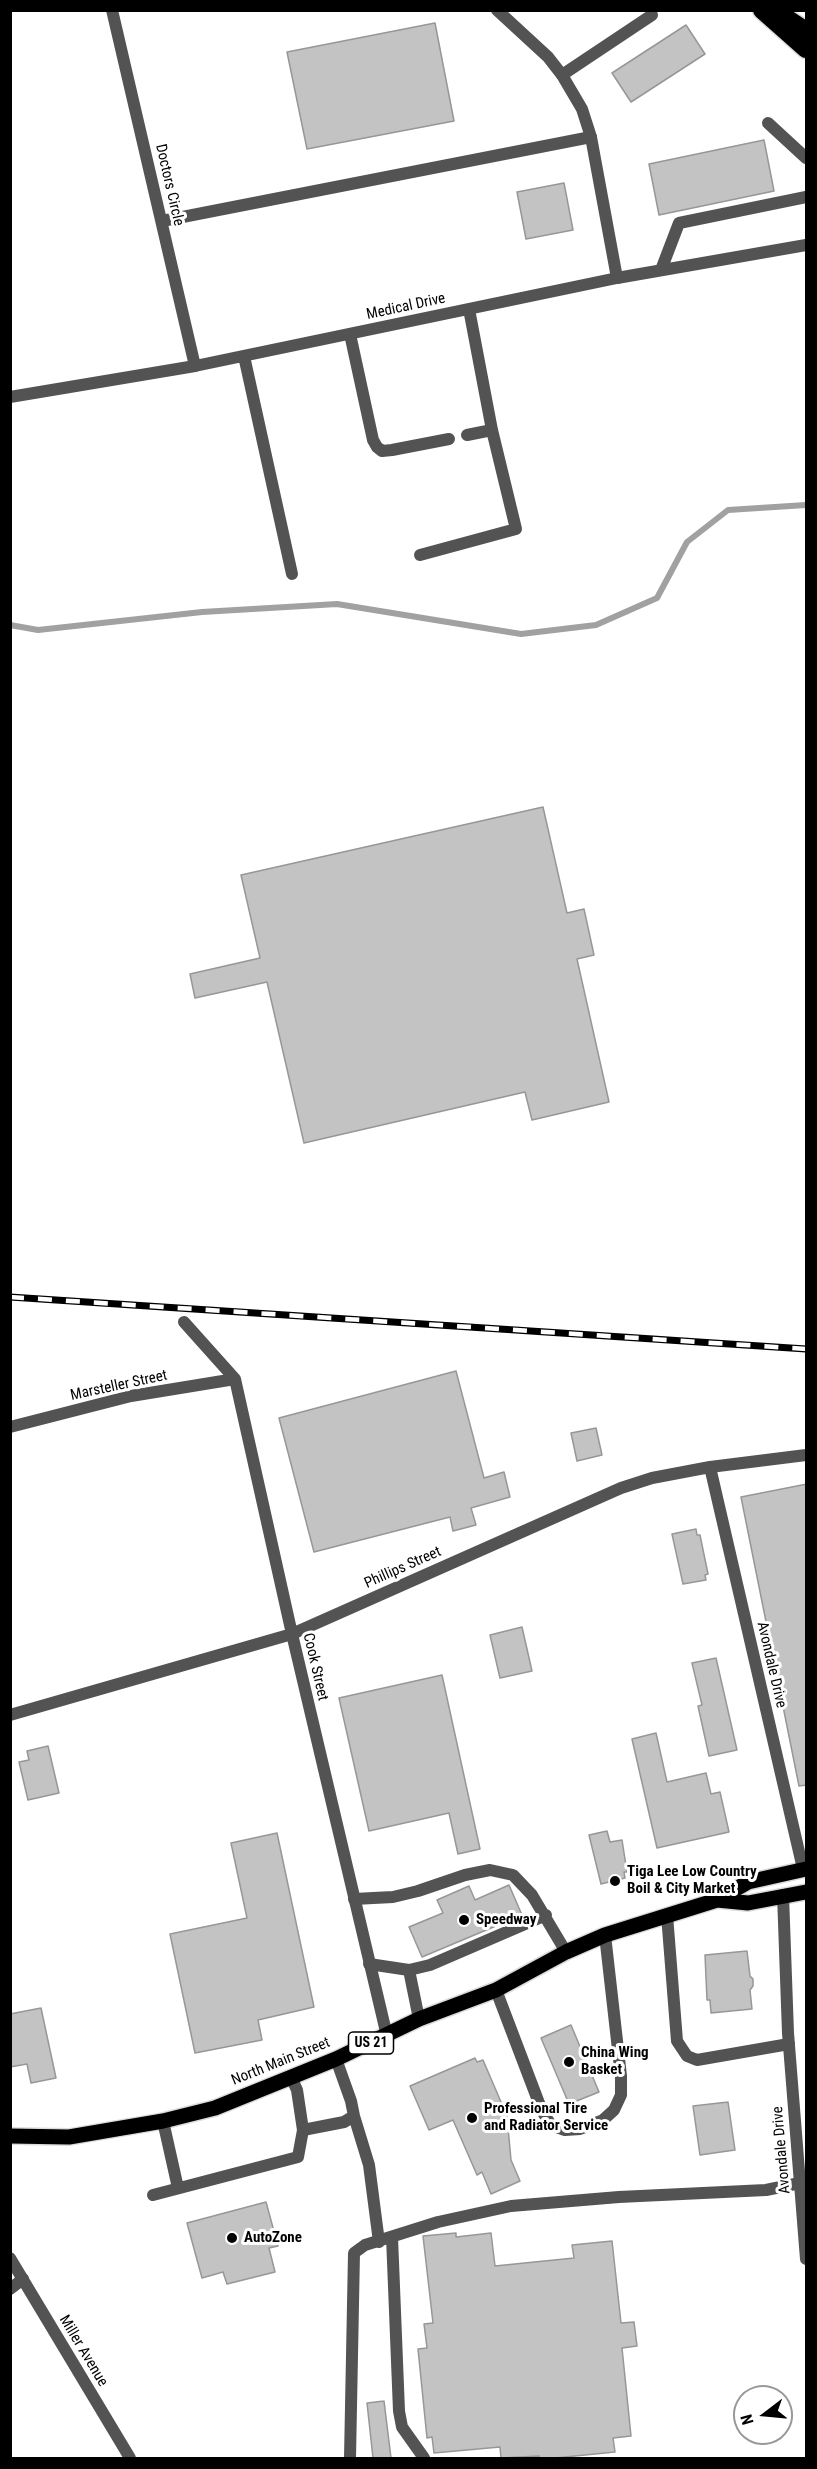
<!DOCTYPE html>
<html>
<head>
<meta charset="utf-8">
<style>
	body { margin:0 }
	#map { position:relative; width:817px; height:2469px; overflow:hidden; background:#fff; font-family:"Roboto Condensed",sans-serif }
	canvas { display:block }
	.frame { position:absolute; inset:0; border:12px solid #000; pointer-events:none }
	.north { position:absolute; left:733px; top:2385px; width:60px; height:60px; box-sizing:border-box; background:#fff; border:2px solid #999; border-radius:50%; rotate:254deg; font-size:16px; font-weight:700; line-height:24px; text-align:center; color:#000 }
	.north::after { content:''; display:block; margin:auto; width:21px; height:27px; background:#000; clip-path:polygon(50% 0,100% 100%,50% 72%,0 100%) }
</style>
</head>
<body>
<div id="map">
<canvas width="817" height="2469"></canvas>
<div class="frame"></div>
<div class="north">N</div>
</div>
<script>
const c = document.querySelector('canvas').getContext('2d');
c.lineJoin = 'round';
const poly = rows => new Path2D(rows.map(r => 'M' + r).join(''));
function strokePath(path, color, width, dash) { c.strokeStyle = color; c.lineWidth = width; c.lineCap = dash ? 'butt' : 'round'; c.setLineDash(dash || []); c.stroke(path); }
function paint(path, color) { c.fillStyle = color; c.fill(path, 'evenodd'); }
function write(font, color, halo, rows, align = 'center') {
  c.font = font + ' "Roboto Condensed",sans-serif'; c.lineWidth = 6; c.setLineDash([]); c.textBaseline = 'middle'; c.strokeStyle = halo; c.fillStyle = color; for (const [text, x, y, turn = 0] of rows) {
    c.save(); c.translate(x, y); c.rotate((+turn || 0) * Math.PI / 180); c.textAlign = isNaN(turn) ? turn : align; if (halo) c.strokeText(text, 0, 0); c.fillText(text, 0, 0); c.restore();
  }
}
strokePath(poly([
	[10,625,38,630,202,612,337,604,521,634,596,625,657,598,687,542,728,510,806,505]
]), '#a1a1a1', 6);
const building = poly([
	[435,23,454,121,307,149,287,52,435,23],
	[686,25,705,54,631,102,612,73,686,25],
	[764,140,774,191,659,215,649,164,764,140],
	[564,183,573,230,526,239,517,192,564,183],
	[543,807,567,913,584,909,594,955,577,959,609,1102,532,1120,525,1092,304,1143,267,982,195,998,190,974,260,958,241,875,543,807],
	[456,1371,484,1478,504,1472,510,1497,471,1508,476,1525,453,1531,450,1517,314,1552,279,1418,456,1371],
	[596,1428,602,1455,577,1461,571,1433,596,1428],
	[807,1484,807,1785,799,1786,741,1497,807,1484],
	[696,1529,697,1535,700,1535,708,1574,705,1575,706,1580,683,1584,672,1534,696,1529],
	[522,1627,532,1671,500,1678,490,1635,522,1627],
	[716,1658,737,1750,709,1756,698,1706,702,1705,692,1663,716,1658],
	[442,1675,480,1849,458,1854,449,1813,369,1831,339,1698,442,1675],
	[656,1733,667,1782,706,1773,711,1794,720,1792,729,1832,657,1848,632,1739,656,1733],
	[48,1746,59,1793,28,1800,19,1762,29,1760,27,1751,48,1746],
	[607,1831,610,1842,622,1840,627,1872,624,1872,625,1878,601,1884,589,1835,607,1831],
	[277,1833,314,2007,258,2020,262,2040,195,2053,170,1934,247,1918,231,1843,277,1833],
	[509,1885,522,1915,422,1957,409,1927,443,1913,437,1900,469,1886,475,1900,509,1885],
	[747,1951,750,1976,753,1979,753,1986,750,1990,752,2009,711,2013,710,2000,707,2000,705,1955,747,1951],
	[41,2008,56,2078,31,2083,27,2064,10,2067,10,2014,41,2008],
	[571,2025,599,2092,569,2104,541,2038,571,2025],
	[475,2058,477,2062,483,2060,507,2116,511,2160,520,2181,491,2194,482,2172,477,2175,453,2120,429,2130,410,2086,475,2058],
	[728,2102,735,2150,700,2155,693,2106,728,2102],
	[266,2202,278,2246,269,2248,275,2272,227,2284,223,2272,202,2278,187,2223,266,2202],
	[456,2233,456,2237,491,2233,495,2266,574,2258,572,2245,612,2241,621,2323,634,2322,637,2346,622,2348,631,2436,613,2438,615,2452,555,2458,540,2458,539,2456,501,2458,500,2447,434,2453,432,2437,427,2438,418,2349,427,2348,424,2324,433,2323,423,2236,456,2233],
	[384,2401,391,2458,373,2458,367,2403,384,2401]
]);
paint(building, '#c3c3c3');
strokePath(building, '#979797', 1.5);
const primary = poly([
	[717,1900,748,1903,806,1892],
	[10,2136,69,2137,163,2121,215,2108,336,2059,419,2019,496,1990,566,1952,605,1935,717,1900,748,1882,806,1869]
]);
const highway = poly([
	[762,10,806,49],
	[782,15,806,31]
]);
strokePath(primary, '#dbdbdb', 18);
strokePath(highway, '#dbdbdb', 21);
strokePath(poly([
	[562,75,652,15],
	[768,123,806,158],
	[162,221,591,137],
	[661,270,679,223,806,197],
	[350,334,373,440,377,447,382,451,392,450,449,439],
	[244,356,292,574],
	[10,397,195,366,617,278,806,245],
	[467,435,492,430],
	[420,555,516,529,492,430,469,309],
	[354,1899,393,1897,418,1891,465,1875,490,1870,513,1875,532,1895,566,1952],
	[667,1915,677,2041,687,2056,697,2060,789,2044],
	[369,1964,409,1970,430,1965,546,1915],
	[409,1970,419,2019],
	[496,1990,542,2111,551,2125,565,2130,580,2129,603,2120,614,2110,621,2095,621,2076,605,1935],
	[354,2116,369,2165,379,2242],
	[163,2121,178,2188],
	[303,2130,344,2122,354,2116,351,2101,336,2059],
	[153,2195,298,2157,303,2130,297,2090,291,2077],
	[392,2237,399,2411,402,2427,424,2458],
	[10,2289,23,2279],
	[350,2458,354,2253,365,2245,438,2222,511,2206,619,2197,766,2190,800,2183]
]), '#535353', 12);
strokePath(poly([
	[112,10,195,366],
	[497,10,548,57,562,75,582,109,591,137,617,278],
	[184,1322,235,1379,292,1634,387,2036],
	[10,1427,131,1396,235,1379],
	[710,1467,803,1869],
	[10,1715,292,1634,621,1488,652,1478,710,1467,806,1455],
	[783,1895,788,2033,806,2259],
	[10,2258,130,2458]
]), '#535353', 12);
strokePath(primary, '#000', 15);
strokePath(highway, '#000', 18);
const rail = poly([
	[10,1297,806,1349]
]);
strokePath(rail, '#000', 7);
strokePath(rail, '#fff', 4.5, [14]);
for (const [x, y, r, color] of [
	[615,1881,6,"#000"],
	[464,1920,6,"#000"],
	[569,2062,6,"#000"],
	[472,2118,6,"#000"],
	[232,2238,6,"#000"]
]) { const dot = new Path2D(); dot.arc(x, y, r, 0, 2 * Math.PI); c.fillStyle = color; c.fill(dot); strokePath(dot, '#fff', 2); }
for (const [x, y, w] of [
	[371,2043,45]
]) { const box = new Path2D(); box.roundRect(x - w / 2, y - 11, w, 22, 4.5); c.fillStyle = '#fff'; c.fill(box); strokePath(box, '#000', 1.5); }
write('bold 14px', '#000', null, [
	["US 21",371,2043]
]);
write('15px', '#000', '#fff', [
	["Doctors Circle",169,185,77],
	["Medical Drive",406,307,-12],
	["Marsteller Street",119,1386,-12],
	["Phillips Street",403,1568,-24],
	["Avondale Drive",771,1665,77],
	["Cook Street",315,1667,77],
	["North Main Street",281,2062,-22],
	["Avondale Drive",782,2150,-95],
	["Miller Avenue",83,2351,59]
]);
write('bold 15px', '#000', '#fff', [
	["Tiga Lee Low Country",627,1872],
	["Boil & City Market",627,1889],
	["Speedway",476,1920],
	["China Wing",581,2053],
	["Basket",581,2070],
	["Professional Tire",484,2109],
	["and Radiator Service",484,2126],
	["AutoZone",244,2238]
], 'left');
</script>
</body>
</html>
